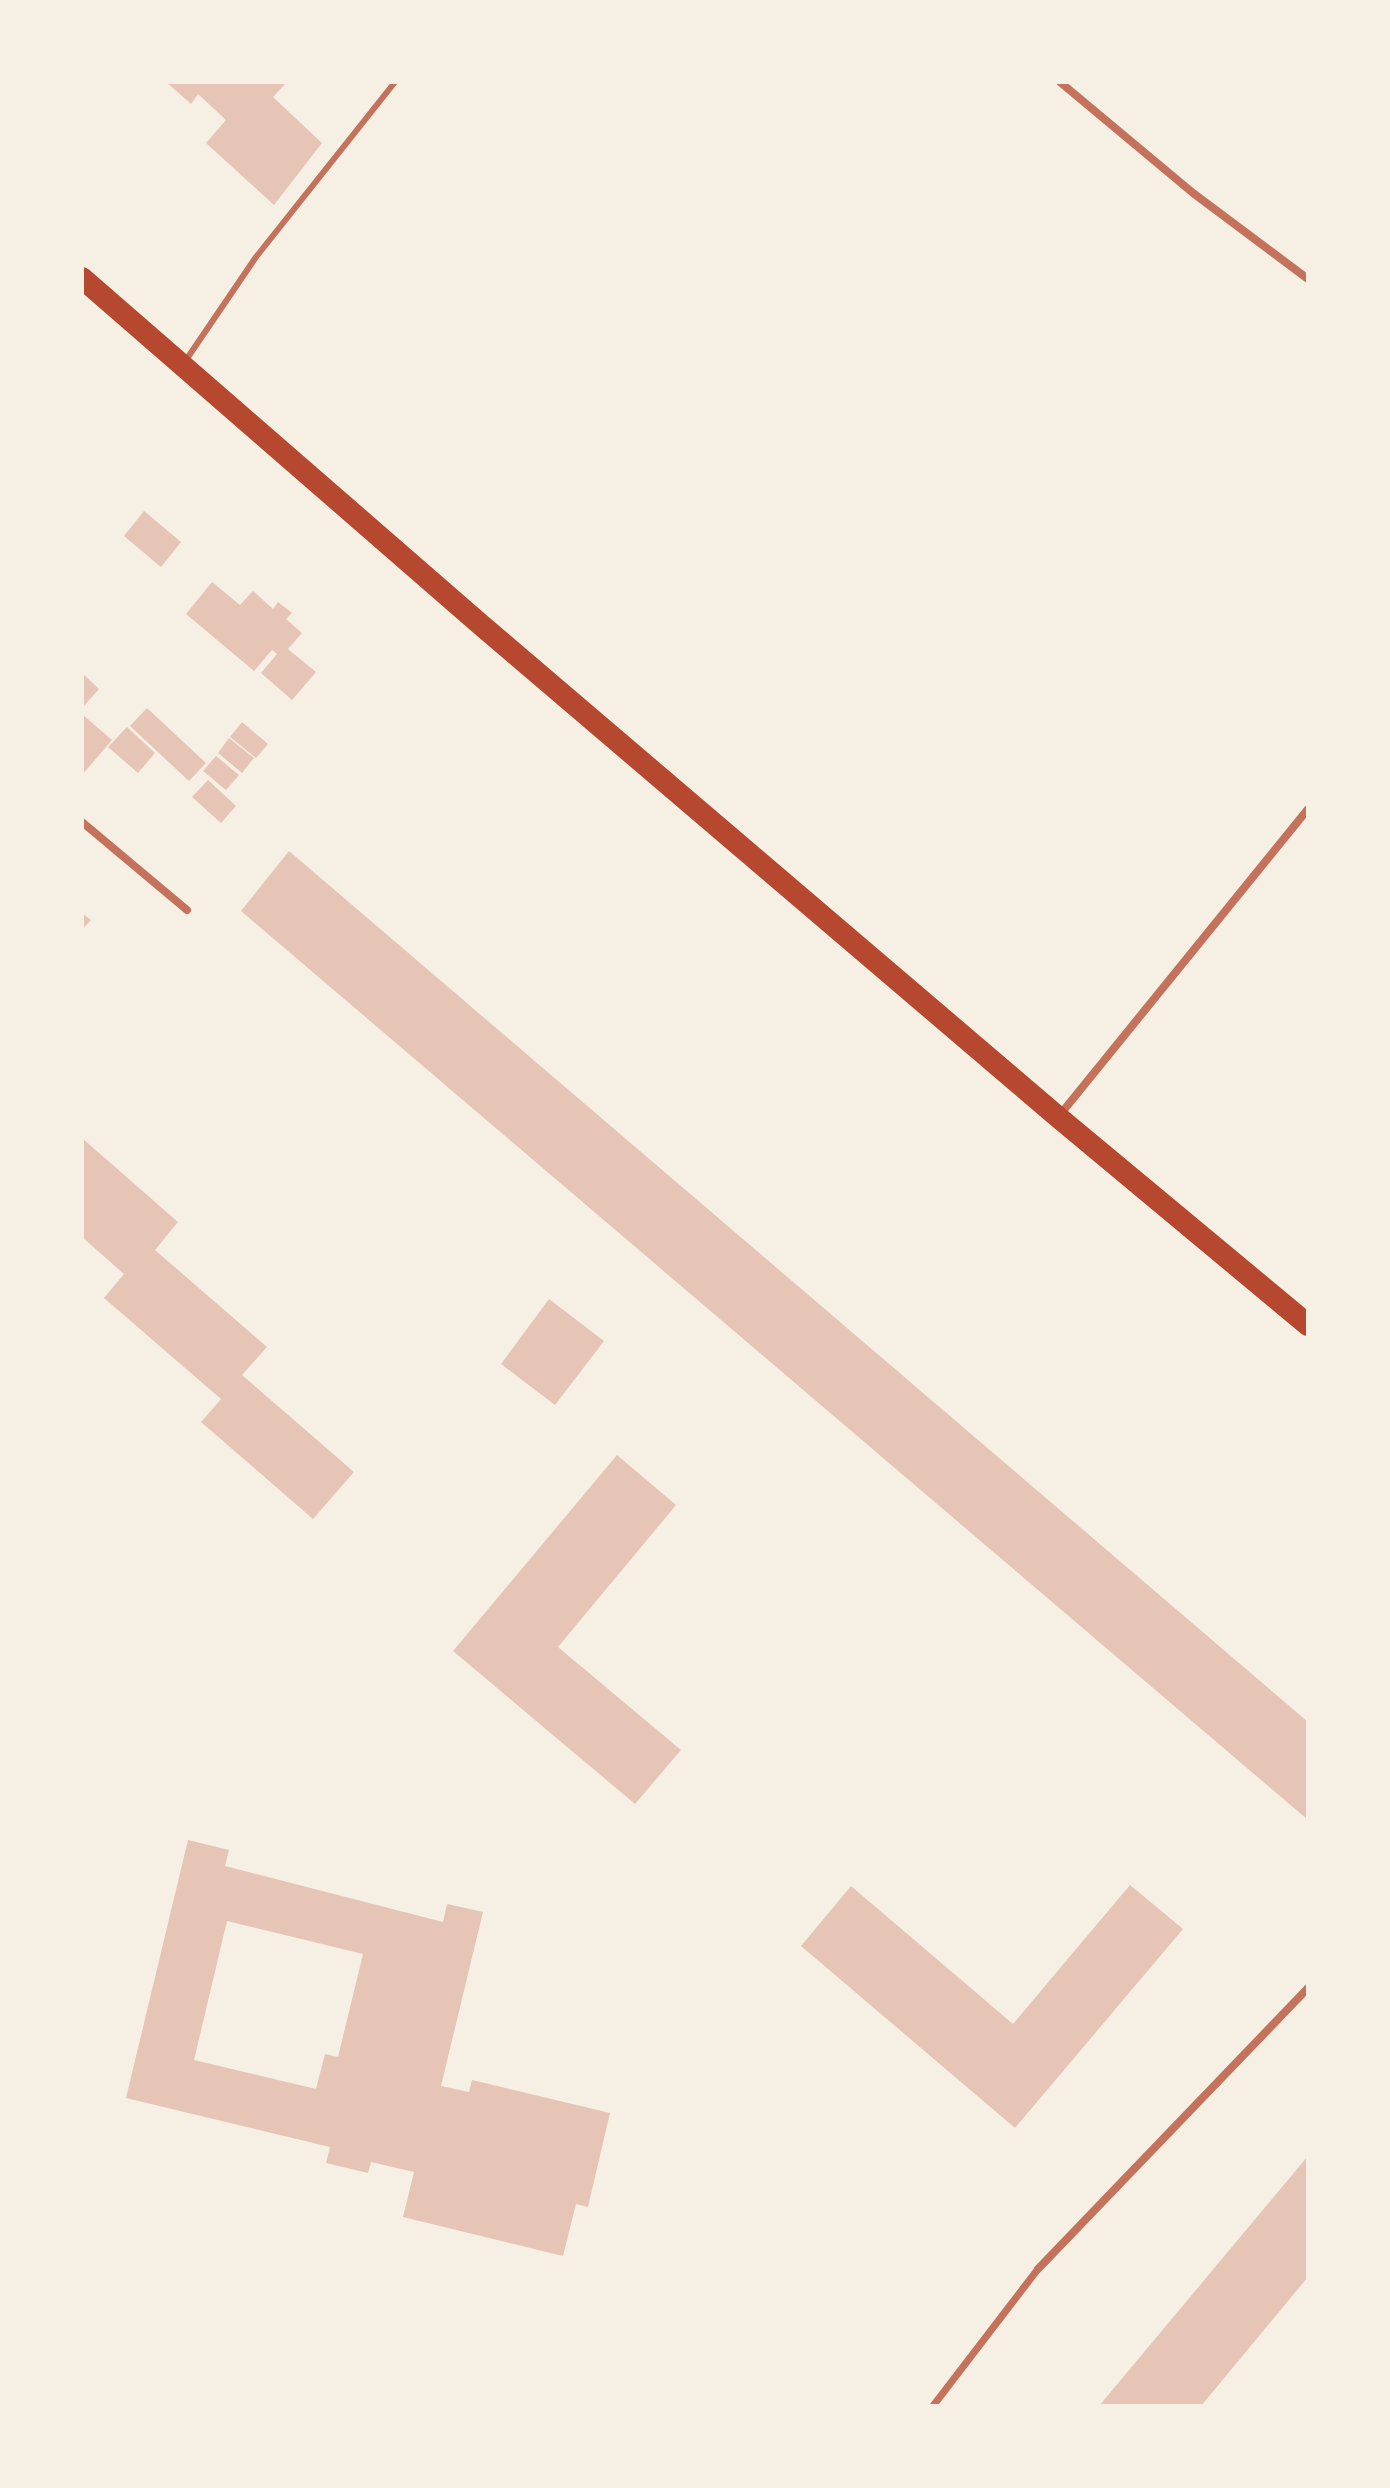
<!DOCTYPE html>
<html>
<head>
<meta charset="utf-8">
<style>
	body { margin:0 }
	#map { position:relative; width:1390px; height:2488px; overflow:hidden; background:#f6efe4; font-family:Roboto,sans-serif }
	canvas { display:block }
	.frame { position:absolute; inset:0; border:84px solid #f6efe4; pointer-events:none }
</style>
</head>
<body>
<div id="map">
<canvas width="1390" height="2488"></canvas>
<div class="frame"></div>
</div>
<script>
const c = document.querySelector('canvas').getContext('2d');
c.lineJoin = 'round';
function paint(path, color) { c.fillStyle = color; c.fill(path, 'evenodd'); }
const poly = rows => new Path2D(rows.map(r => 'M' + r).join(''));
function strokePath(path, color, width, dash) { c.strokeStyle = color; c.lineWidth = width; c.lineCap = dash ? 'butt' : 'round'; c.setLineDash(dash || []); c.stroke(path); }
paint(poly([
	[166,82,287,82,273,97,322,143,274,205,206,143,226,120,198,94,191,104],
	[144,511,181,542,161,567,124,536],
	[212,582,240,605,253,591,273,609,278,602,292,613,286,619,302,633,288,649,316,672,292,700,261,673,277,654,272,650,254,671,186,614],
	[82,673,99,689,82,708],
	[147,708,206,763,189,781,130,726],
	[82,714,112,740,82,775],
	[242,722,268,744,256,758,230,737],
	[127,727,155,753,138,773,108,747],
	[229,738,254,758,242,773,218,753],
	[216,756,239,775,226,790,203,771],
	[208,780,236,806,221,823,192,797],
	[289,851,1308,1722,1308,1820,241,911],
	[82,913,91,920,82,930],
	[82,1138,178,1222,155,1250,267,1347,242,1375,354,1472,313,1519,201,1422,221,1399,104,1298,124,1274,82,1237],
	[549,1299,604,1341,555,1405,501,1364],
	[617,1455,676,1505,558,1647,681,1750,635,1804,453,1651],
	[188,1840,229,1850,225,1866,443,1922,447,1904,483,1912,441,2086,469,2092,472,2080,610,2113,588,2207,576,2204,563,2256,403,2217,414,2172,371,2162,368,2173,326,2163,330,2147,126,2098],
	[227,1921,363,1954,338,2057,325,2054,316,2089,194,2060],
	[1130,1885,1183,1929,1015,2128,801,1946,851,1886,1013,2024],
	[1308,2156,1308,2277,1201,2406,1099,2406]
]), '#e6c5b7');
strokePath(poly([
	[186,360,256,257,395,82]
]), '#c5725c', 6);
strokePath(poly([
	[933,2406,1038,2269]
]), '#c5725c', 7);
strokePath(poly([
	[1060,82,1193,193,1308,279],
	[82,822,187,910],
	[1059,1116,1308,809],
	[1038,2269,1308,1988]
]), '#c5725c', 8);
strokePath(poly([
	[82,278,480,624,1058,1117,1308,1325]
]), '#b5482f', 22);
</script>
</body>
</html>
